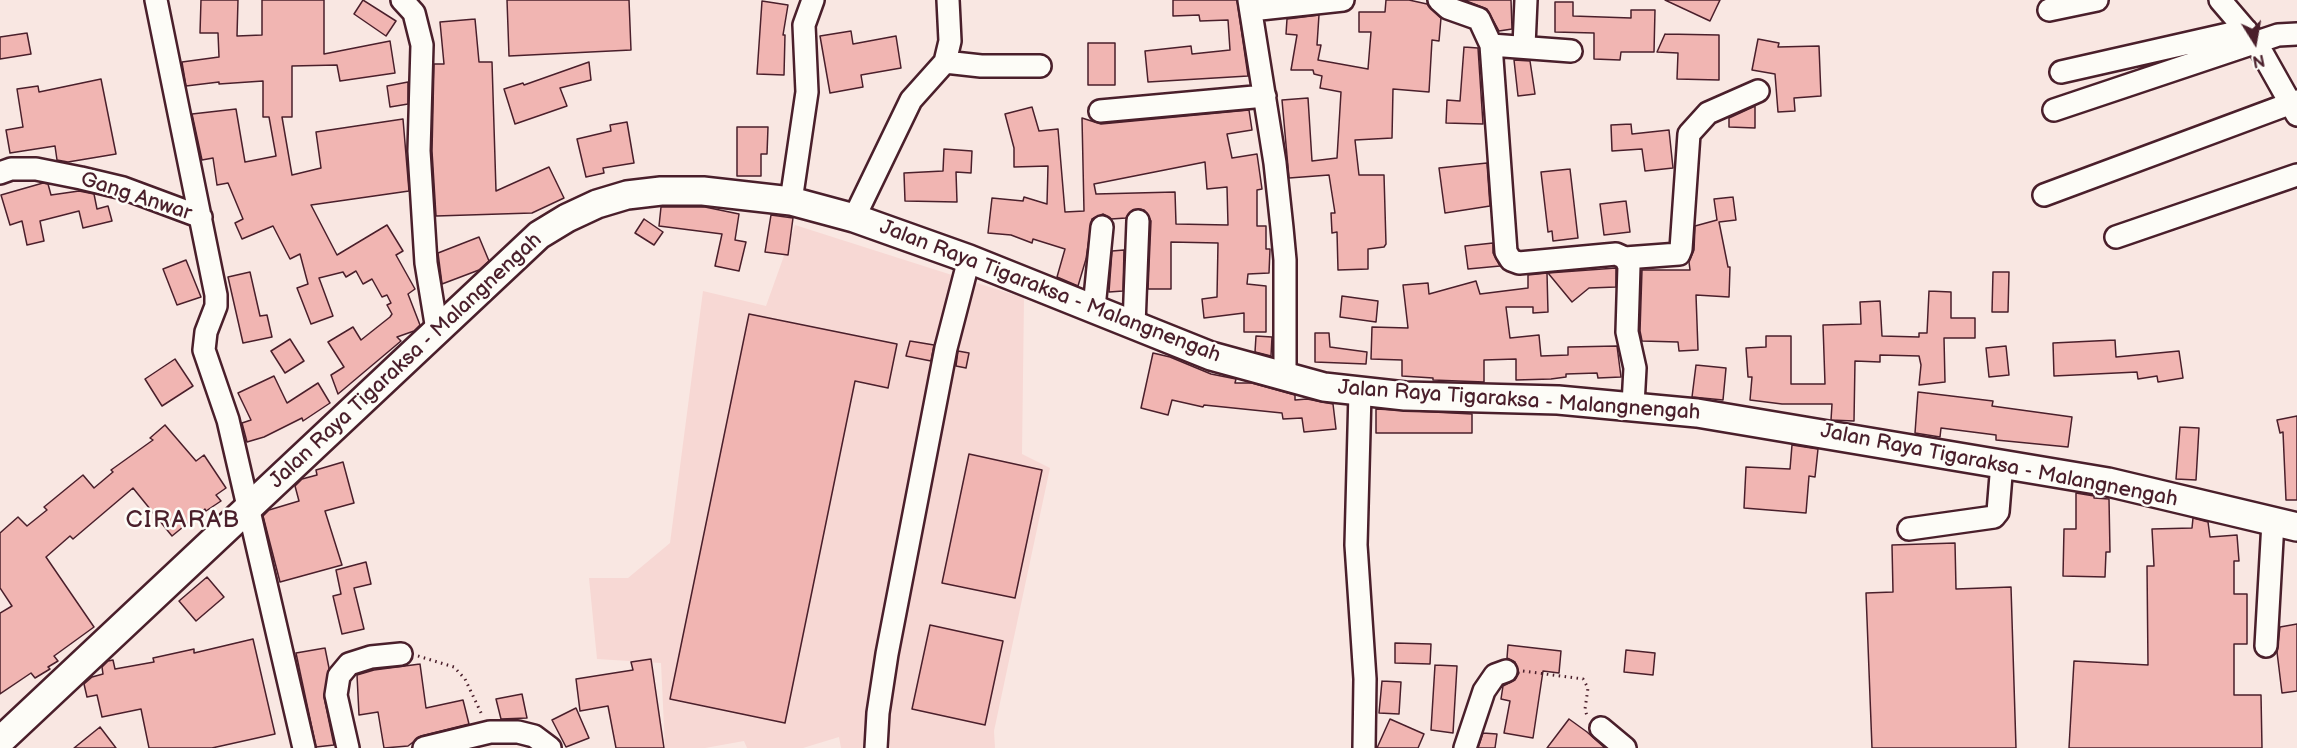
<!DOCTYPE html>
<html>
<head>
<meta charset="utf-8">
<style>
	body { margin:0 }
	#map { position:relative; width:2297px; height:748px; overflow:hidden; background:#f9e7e2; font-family:"Balsamiq Sans",sans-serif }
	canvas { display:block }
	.north { position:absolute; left:2225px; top:12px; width:60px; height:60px; -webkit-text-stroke:4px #fdfcf7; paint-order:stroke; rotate:169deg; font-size:16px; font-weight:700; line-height:24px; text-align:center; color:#4a1f2b }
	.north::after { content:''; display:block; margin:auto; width:21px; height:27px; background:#4a1f2b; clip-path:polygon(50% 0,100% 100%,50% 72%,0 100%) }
</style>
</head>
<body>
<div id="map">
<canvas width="2297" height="748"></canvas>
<div class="north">N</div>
</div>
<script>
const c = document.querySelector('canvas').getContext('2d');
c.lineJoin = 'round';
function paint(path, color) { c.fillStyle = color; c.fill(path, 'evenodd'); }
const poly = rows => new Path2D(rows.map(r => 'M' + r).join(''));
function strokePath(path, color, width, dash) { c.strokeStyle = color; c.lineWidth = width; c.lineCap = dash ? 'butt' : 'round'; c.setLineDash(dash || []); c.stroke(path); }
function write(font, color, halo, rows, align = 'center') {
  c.font = font + ' "Balsamiq Sans",sans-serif'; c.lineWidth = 5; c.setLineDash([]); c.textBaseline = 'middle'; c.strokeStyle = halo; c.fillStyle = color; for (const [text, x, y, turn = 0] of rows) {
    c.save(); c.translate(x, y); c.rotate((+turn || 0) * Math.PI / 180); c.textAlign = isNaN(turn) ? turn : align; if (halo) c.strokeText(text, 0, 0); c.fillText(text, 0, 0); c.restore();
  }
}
paint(poly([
	[795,225,1024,298,1022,454,1050,468,994,731,995,748,841,748,839,737,803,748,747,748,744,741,705,748,665,748,661,663,597,659,589,578,628,578,670,543,703,291,766,306]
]), '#f7d8d4');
const building = poly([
	[201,0,238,0,237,36,262,35,262,0,324,0,324,54,390,41,395,73,340,81,337,65,292,66,292,117,282,117,292,175,321,168,316,132,403,119,409,191,311,205,337,255,387,225,403,251,396,255,415,289,408,294,420,325,414,331,397,337,401,341,338,394,331,375,344,367,328,342,353,327,361,340,390,317,392,314,387,305,391,303,387,295,382,297,372,279,363,284,356,271,346,277,343,272,319,278,333,316,311,324,297,288,308,284,300,254,290,259,273,226,242,239,235,223,243,219,228,183,217,185,213,158,202,160,192,114,236,109,245,162,276,156,269,117,263,117,263,81,219,84,219,82,186,86,182,62,219,57,218,33,200,33,201,0],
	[363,0,396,21,386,36,354,14,363,0],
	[507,0,629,0,631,50,509,56,507,0],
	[1173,0,1237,0,1248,76,1148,82,1145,51,1191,46,1192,54,1230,50,1228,20,1200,21,1199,15,1173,16,1173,0],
	[1386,0,1409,0,1427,4,1441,18,1439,41,1432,40,1429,92,1393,89,1392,138,1355,140,1359,175,1384,175,1386,244,1384,247,1368,249,1368,269,1338,270,1337,232,1332,233,1331,213,1335,213,1329,175,1289,178,1282,100,1308,98,1312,161,1337,158,1341,92,1320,88,1322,76,1314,74,1313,70,1291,70,1297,35,1286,34,1287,19,1319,15,1317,45,1321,45,1318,60,1368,69,1371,32,1359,32,1359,12,1385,12,1386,0],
	[1464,0,1511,0,1512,29,1499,31,1487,9,1464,0],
	[1665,0,1720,0,1710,21,1665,0],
	[762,1,788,5,783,35,785,35,784,75,757,74,762,1],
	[1555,2,1573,2,1573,16,1631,18,1631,10,1655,10,1654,52,1621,52,1620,60,1594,59,1594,33,1555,32,1555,2],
	[475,19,479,62,492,62,496,191,549,167,564,198,532,213,436,216,432,151,434,64,444,64,440,22,475,19],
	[851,31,853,44,896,36,901,68,861,75,863,87,830,93,820,36,851,31],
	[27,33,31,54,0,59,0,37,27,33],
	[1665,34,1719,35,1719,80,1677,79,1678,53,1657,52,1665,34],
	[1758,39,1779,43,1778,47,1819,46,1821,96,1794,98,1795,111,1778,112,1775,74,1752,70,1758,39],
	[1088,43,1115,43,1115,85,1088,85,1088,43],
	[1464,47,1478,48,1483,124,1446,123,1447,100,1460,101,1464,47],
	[1514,60,1530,61,1535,94,1518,96,1514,60],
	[589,62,591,80,560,88,567,106,515,124,504,89,523,83,524,85,589,62],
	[101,79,116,154,68,162,57,160,55,146,10,153,6,130,23,127,17,89,38,86,39,92,101,79],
	[408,82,408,104,390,107,387,86,408,82],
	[1755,106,1755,128,1729,127,1729,118,1755,106],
	[1032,107,1039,131,1058,129,1065,212,1084,211,1082,118,1101,124,1249,110,1252,130,1227,134,1232,158,1257,154,1262,189,1257,190,1257,226,1266,226,1266,249,1270,249,1269,273,1248,274,1247,284,1266,286,1266,332,1244,332,1244,313,1204,318,1202,299,1217,297,1218,243,1171,242,1171,289,1148,289,1151,221,1144,210,1133,210,1126,218,1111,219,1103,214,1092,219,1086,259,1078,286,1057,277,1065,249,1033,239,1032,243,1011,235,988,233,992,198,1023,201,1024,197,1047,204,1048,166,1014,167,1014,148,1005,114,1032,107],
	[1205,162,1207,189,1227,187,1228,225,1176,224,1175,192,1096,194,1094,184,1205,162],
	[627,122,634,163,603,168,604,173,586,177,577,139,611,131,610,125,627,122],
	[1631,124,1632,134,1669,130,1673,168,1645,171,1642,149,1612,151,1611,125,1631,124],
	[737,127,768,127,767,154,761,154,761,176,737,176,737,127],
	[944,149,972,151,971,173,956,172,957,202,905,201,904,173,943,171,944,149],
	[1487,163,1490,206,1445,213,1439,168,1487,163],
	[1570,169,1578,238,1553,241,1552,231,1548,232,1541,172,1570,169],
	[43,183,48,184,51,195,79,191,94,194,97,209,108,206,112,221,83,228,79,211,40,221,44,241,27,245,22,221,10,225,1,195,43,183],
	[1733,197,1736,220,1719,222,1728,267,1730,267,1729,297,1696,295,1698,350,1679,351,1678,342,1642,341,1640,331,1642,270,1690,270,1689,262,1694,250,1695,226,1717,220,1714,199,1733,197],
	[1626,201,1630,232,1604,235,1600,204,1626,201],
	[661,207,705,207,739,214,735,240,746,242,739,271,715,266,722,234,659,226,661,207],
	[771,215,793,218,788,255,765,252,771,215],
	[644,219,663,232,654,245,635,233,644,219],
	[479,237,489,261,479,270,442,284,438,253,479,237],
	[1493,243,1493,253,1500,266,1468,269,1465,246,1493,243],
	[1124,250,1123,291,1109,292,1112,251,1124,250],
	[186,260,201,297,177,305,163,269,186,260],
	[1616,268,1616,287,1589,288,1572,302,1548,273,1616,268],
	[250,272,260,316,267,315,272,337,243,343,228,277,250,272],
	[1993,272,2009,272,2008,312,1992,312,1993,272],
	[1547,273,1548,312,1533,313,1533,307,1506,307,1510,338,1539,335,1541,356,1568,355,1568,347,1617,346,1621,377,1598,378,1597,373,1566,374,1566,377,1551,379,1516,380,1516,359,1484,360,1484,382,1433,380,1433,378,1402,376,1402,360,1371,359,1372,327,1408,328,1403,285,1428,283,1429,294,1476,281,1480,294,1528,288,1528,275,1547,273],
	[1929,291,1951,292,1951,318,1975,318,1975,338,1944,338,1945,382,1919,385,1921,365,1919,356,1880,355,1880,362,1855,361,1854,421,1831,420,1832,404,1782,404,1750,400,1752,377,1748,377,1746,348,1766,347,1766,336,1791,336,1791,384,1825,384,1823,325,1861,324,1860,302,1880,301,1882,336,1919,337,1919,333,1927,333,1929,291],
	[1342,296,1378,301,1376,322,1340,317,1342,296],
	[749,314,897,344,888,388,855,381,785,723,670,699,749,314],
	[1315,333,1329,333,1330,347,1367,352,1366,364,1315,362,1315,333],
	[1256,336,1272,337,1271,356,1255,352,1256,336],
	[290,339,304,361,285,373,271,351,290,339],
	[2115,340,2116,357,2179,351,2183,378,2158,382,2157,376,2138,379,2137,372,2054,376,2053,343,2115,340],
	[910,341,934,345,931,361,906,356,910,341],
	[2006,346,2009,375,1989,377,1986,348,2006,346],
	[958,351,969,353,966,368,956,366,958,351],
	[1153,353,1170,357,1211,374,1236,379,1235,383,1252,383,1295,395,1295,400,1307,399,1333,404,1336,429,1304,432,1302,418,1283,419,1282,413,1204,405,1203,407,1172,400,1168,415,1141,408,1153,353],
	[175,359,193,386,162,406,145,379,175,359],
	[1696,365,1726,368,1723,400,1692,397,1696,365],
	[274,376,287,403,318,383,330,403,303,421,302,418,264,437,247,442,242,423,251,420,238,393,274,376],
	[1918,392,1993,401,1992,406,2072,417,2068,447,1996,440,1996,435,1941,428,1940,437,1915,433,1918,392],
	[1376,409,1472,414,1472,433,1376,433,1376,409],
	[2297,416,2297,500,2286,500,2283,432,2280,433,2277,420,2297,416],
	[165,425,196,461,204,455,226,488,216,495,221,501,206,511,205,509,172,536,133,488,73,539,70,536,46,557,94,627,54,656,58,661,48,667,50,669,35,678,31,673,0,694,0,613,12,606,0,588,0,533,18,517,27,526,47,510,44,507,83,475,94,488,113,472,111,470,153,440,150,438,165,425],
	[2180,427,2199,428,2196,480,2176,479,2180,427],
	[1792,445,1818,449,1815,477,1809,476,1806,513,1744,508,1746,467,1790,469,1792,445],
	[969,454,1042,470,1015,598,942,583,969,454],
	[343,462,354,503,325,511,342,565,280,582,263,516,269,510,299,501,295,486,302,479,317,475,316,470,343,462],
	[2076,493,2094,496,2094,498,2109,499,2110,552,2106,552,2105,577,2063,576,2064,529,2076,529,2076,493],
	[2193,518,2208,522,2210,537,2237,535,2239,561,2234,561,2234,594,2247,594,2247,644,2234,644,2234,695,2261,695,2262,748,2069,748,2074,661,2148,665,2147,566,2154,566,2152,529,2192,528,2193,518],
	[1955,543,1956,589,2011,587,2016,748,1872,748,1866,593,1893,592,1892,545,1955,543],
	[366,562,371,584,354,588,364,629,342,634,333,596,341,594,336,570,366,562],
	[207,577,224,597,196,621,179,601,207,577],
	[2297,624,2297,691,2282,693,2277,652,2280,627,2297,624],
	[930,625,1003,641,985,725,912,709,930,625],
	[253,639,275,734,212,748,149,748,141,709,102,717,97,695,87,697,84,684,92,677,103,674,102,667,108,661,113,660,115,669,154,662,153,658,194,649,194,653,253,639],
	[1395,643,1431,644,1430,664,1395,663,1395,643],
	[1508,645,1561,651,1559,673,1543,671,1533,738,1504,733,1510,701,1501,699,1503,686,1515,680,1519,673,1515,662,1507,658,1508,645],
	[325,648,329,668,324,697,334,745,316,747,296,653,325,648],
	[1626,650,1655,653,1653,675,1624,672,1626,650],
	[651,659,664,748,616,748,608,706,580,711,576,679,633,670,631,662,651,659],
	[420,664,426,708,463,700,469,724,421,736,408,746,384,748,378,712,359,715,357,675,374,670,420,664],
	[1435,665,1457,666,1453,733,1431,730,1435,665],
	[1382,681,1401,682,1399,714,1379,713,1382,681],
	[522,694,527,718,501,719,496,699,522,694],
	[576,708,589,738,566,747,552,720,576,708],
	[1390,719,1424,734,1418,748,1377,748,1390,719],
	[1569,719,1587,732,1605,748,1547,748,1569,719],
	[100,727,116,748,74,748,100,727],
	[1483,733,1497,734,1495,748,1478,748,1483,733]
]);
paint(building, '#f1b5b2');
strokePath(building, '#4a1f2b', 1.5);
const minor = poly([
	[156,0,216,295,216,306,206,332,204,350,228,420,304,748],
	[402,0,414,13,422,45,419,151,426,263,437,330],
	[1249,0,1275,163,1282,228,1285,260,1285,376],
	[1439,0,1448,8,1479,19,1491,45,1571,51],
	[2220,0,2256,42,2297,115],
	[1251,10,1343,0],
	[2049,10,2097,0],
	[1491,45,1506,252,1511,260,1519,263,1616,254,1625,258,1679,254,1681,249,1689,134,1708,113,1758,91],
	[1524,46,1526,0],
	[945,62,981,66,1040,66],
	[2061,72,2246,30],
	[2054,110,2278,35,2297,34],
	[1100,111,1265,96],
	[0,173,11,169,36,169,81,178,123,188,201,217],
	[2044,195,2297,101],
	[791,201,807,92,804,25,813,0],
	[854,218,911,100,945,62,950,41,948,0],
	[2116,237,2297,175],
	[1625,258,1629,266,1627,332,1635,368,1633,405],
	[1094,308,1102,227],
	[1134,325,1138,221],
	[1360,392,1356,545,1365,679,1364,748],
	[1909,529,1994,517,1998,512,2002,463],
	[2266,646,2273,522],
	[1601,728,1625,748],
	[348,748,336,695,339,676,349,664,371,657,401,654],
	[424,748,490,732,518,732,534,736,550,748],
	[876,748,878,713,887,654,946,348,969,259],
	[1465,748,1484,691,1495,675,1506,671]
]);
const major = poly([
	[0,741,539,235,567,218,597,204,627,195,661,191,703,191,791,201,854,218,969,259,1211,356,1324,387,1405,396,1558,400,1697,413,2108,482,2297,527]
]);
strokePath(minor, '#4a1f2b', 26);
strokePath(major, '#4a1f2b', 32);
strokePath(poly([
	[418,656,454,667,465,679,483,717],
	[1523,671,1583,679,1588,688,1585,709,1587,716]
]), '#4a1f2b', 3, [1.5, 4.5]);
strokePath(minor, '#fdfcf7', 21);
strokePath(major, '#fdfcf7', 27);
write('21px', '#4a1f2b', '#fdfcf7', [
	["Gang Anwar",136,197,18],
	["Jalan Raya Tigaraksa - Malangnengah",1050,292,21],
	["Jalan Raya Tigaraksa - Malangnengah",406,361,-43],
	["Jalan Raya Tigaraksa - Malangnengah",1519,401,4],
	["Jalan Raya Tigaraksa - Malangnengah",1999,466,11]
]);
c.letterSpacing = '1.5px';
write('24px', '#4a1f2b', '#fdfcf7', [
	["CIRARAB",183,521]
]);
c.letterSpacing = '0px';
</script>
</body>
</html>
